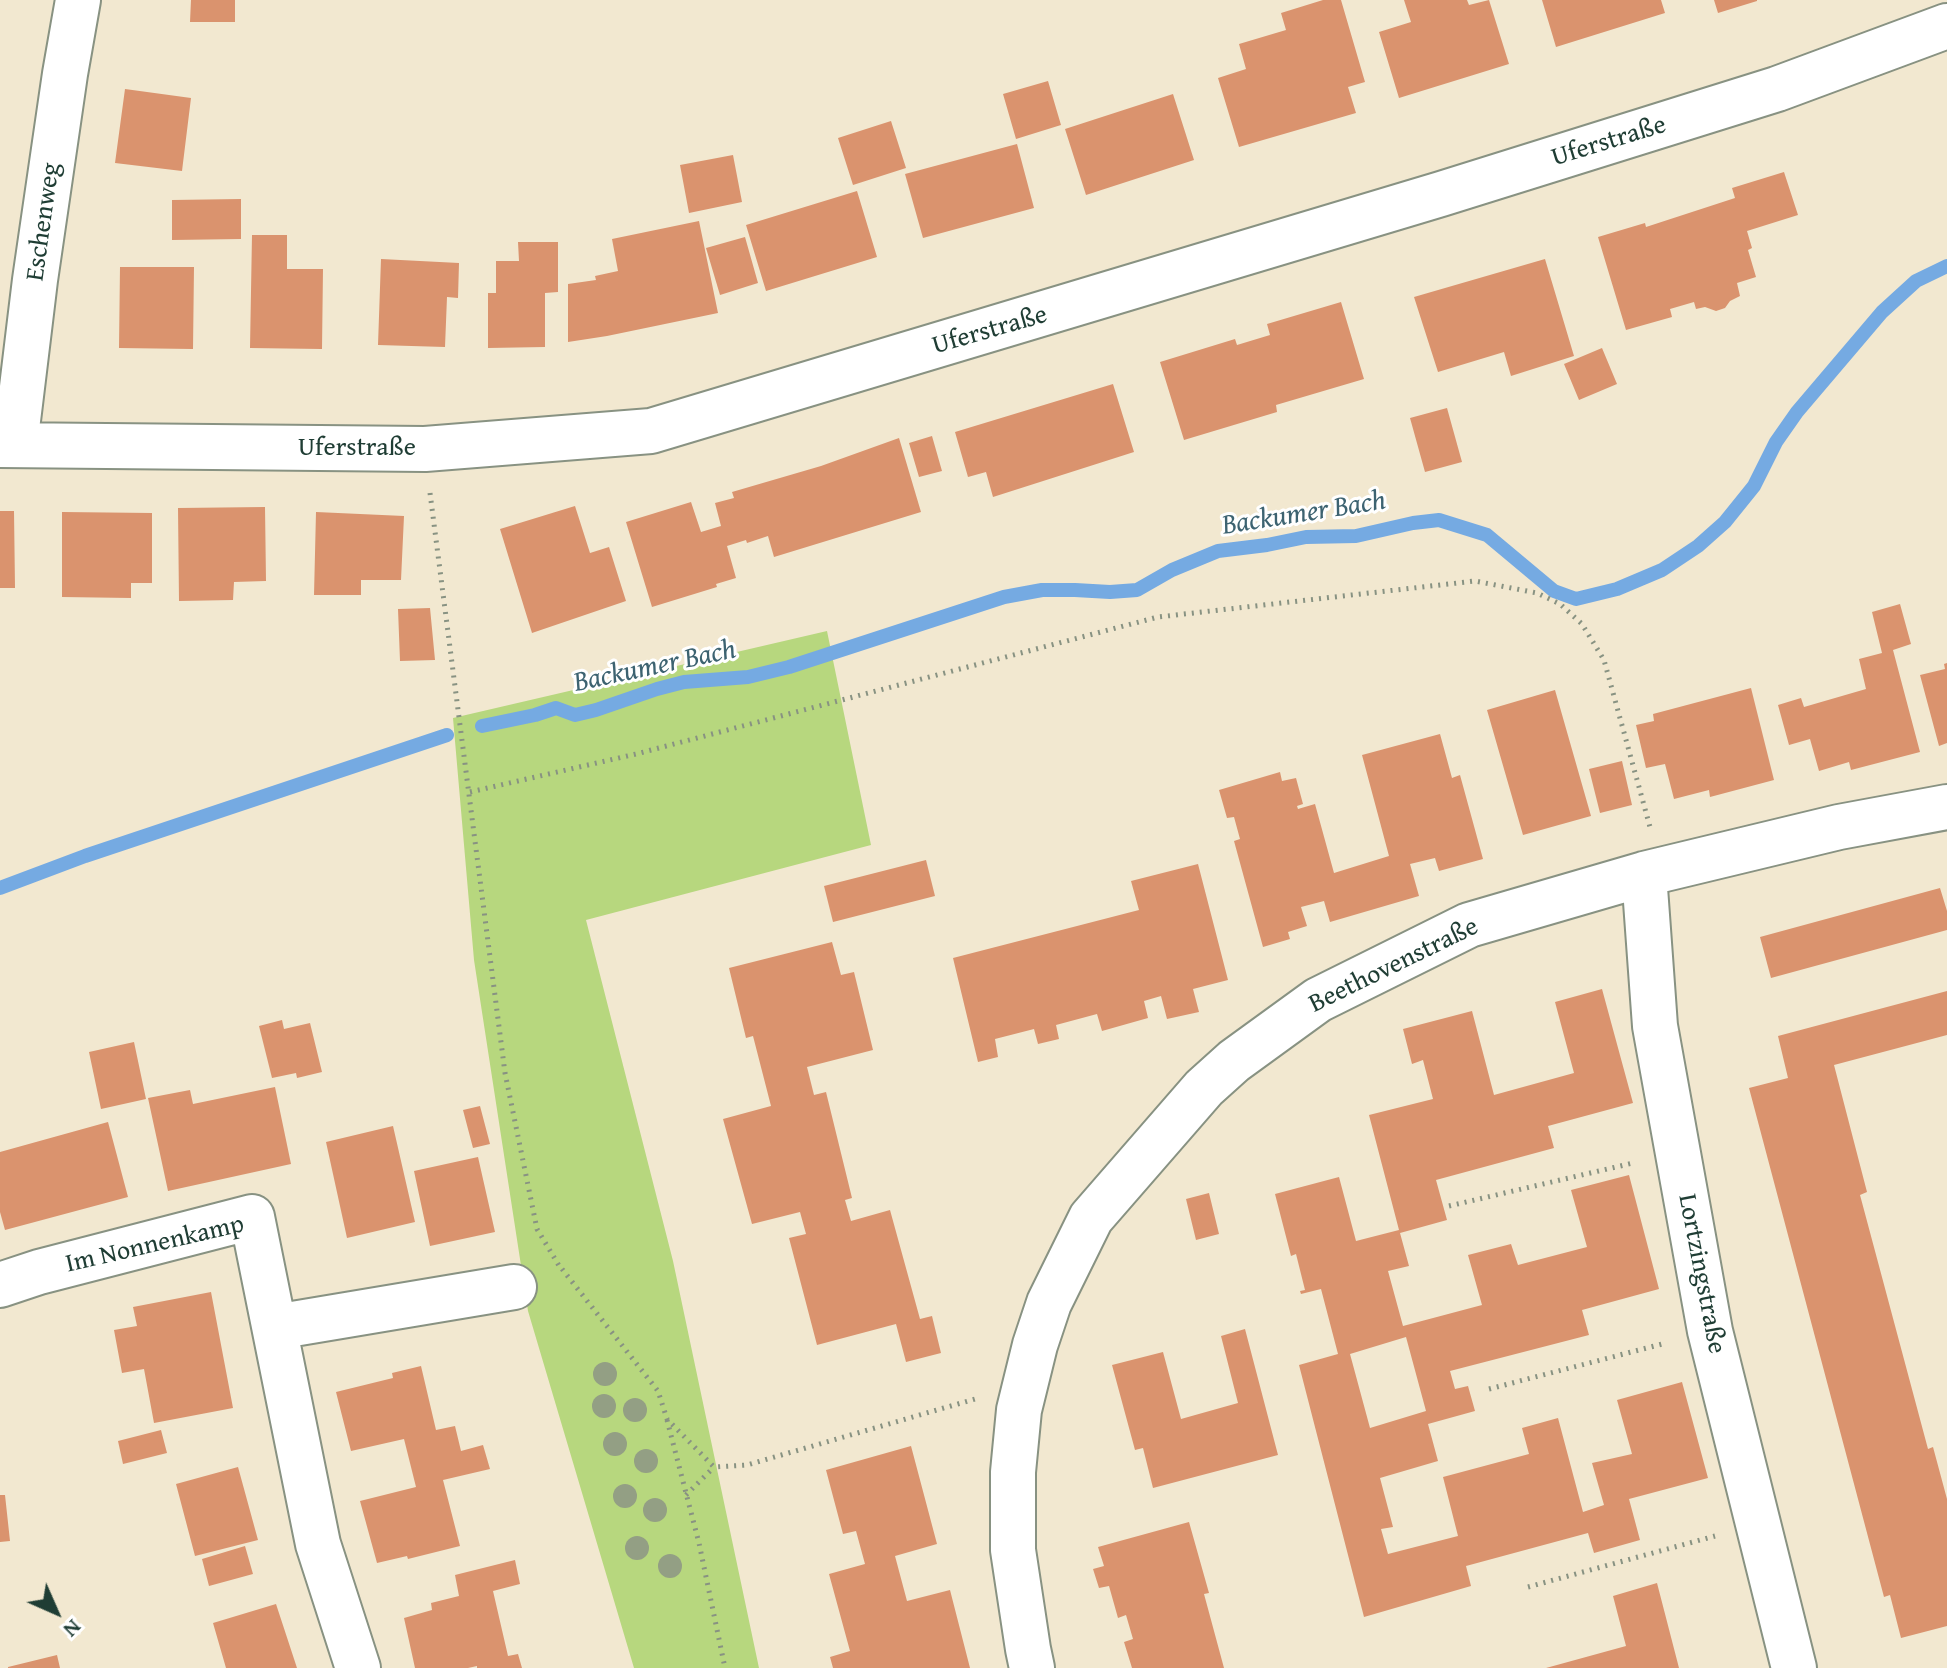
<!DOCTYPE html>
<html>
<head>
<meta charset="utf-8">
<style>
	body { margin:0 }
	#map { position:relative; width:1947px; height:1668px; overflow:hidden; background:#f2e8d0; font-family:"Gentium Book Plus",serif }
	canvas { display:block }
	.north { position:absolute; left:16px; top:1572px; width:80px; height:80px; -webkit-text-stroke:6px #fff; paint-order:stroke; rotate:135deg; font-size:22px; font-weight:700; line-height:32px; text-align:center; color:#1f3d34 }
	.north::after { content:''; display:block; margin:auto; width:28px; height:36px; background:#1f3d34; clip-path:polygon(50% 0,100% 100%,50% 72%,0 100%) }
</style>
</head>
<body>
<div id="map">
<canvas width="1947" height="1668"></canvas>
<div class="north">N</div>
</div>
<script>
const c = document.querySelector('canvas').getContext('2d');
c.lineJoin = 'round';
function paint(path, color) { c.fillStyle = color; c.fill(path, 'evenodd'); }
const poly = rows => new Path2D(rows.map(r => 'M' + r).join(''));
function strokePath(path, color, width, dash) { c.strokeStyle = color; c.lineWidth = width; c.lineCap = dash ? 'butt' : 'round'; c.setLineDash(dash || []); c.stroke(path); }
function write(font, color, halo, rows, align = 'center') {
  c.font = font + ' "Gentium Book Plus",serif'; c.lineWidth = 6; c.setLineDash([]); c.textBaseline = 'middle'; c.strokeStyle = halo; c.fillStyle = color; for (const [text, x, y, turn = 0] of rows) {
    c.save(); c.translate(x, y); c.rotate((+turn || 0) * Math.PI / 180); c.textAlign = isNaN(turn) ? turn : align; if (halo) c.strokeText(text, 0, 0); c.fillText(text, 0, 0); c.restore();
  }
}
paint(poly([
	[827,631,871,845,586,920,673,1261,759,1668,634,1668,528,1311,474,960,453,718]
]), '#b7d77e');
strokePath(poly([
	[482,726,535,715,556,708,575,715,596,710,657,689,684,682,748,677,789,667,1004,597,1042,590,1075,590,1110,592,1137,590,1172,570,1218,551,1267,545,1306,537,1356,536,1413,523,1439,520,1487,535,1554,591,1576,599,1617,589,1662,570,1698,546,1725,522,1754,486,1776,442,1797,412,1882,312,1916,281,1947,266],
	[0,888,85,856,447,735]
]), '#75aae2', 14);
paint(poly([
	[191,0,235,0,235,22,190,22],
	[1323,0,1341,0,1365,82,1348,87,1356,113,1239,147,1218,78,1246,69,1239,44,1286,30,1281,13],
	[1404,0,1467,0,1469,5,1489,0,1509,64,1399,98,1379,32,1411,22],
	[1542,0,1661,0,1665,13,1556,47],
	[1714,0,1757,0,1757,1,1718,13],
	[1048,81,1061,125,1016,139,1003,94],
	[125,89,191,98,182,171,115,163],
	[1173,94,1194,160,1086,195,1065,129],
	[891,121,906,168,853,185,838,138],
	[1017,144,1034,208,923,238,905,174],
	[733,155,742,202,689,213,680,165],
	[1784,172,1798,215,1747,231,1752,248,1748,250,1756,277,1737,283,1740,296,1730,301,1725,308,1716,311,1705,307,1696,309,1694,302,1670,309,1672,317,1626,330,1598,237,1645,223,1646,227,1735,198,1732,188],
	[857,191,877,257,766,291,746,225],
	[241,199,241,239,172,240,172,200],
	[699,221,718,313,607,336,568,342,568,284,596,280,595,276,618,271,612,239],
	[252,235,287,235,287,269,323,269,322,349,250,348],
	[745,237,758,283,720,295,706,248],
	[518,242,558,242,558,292,545,293,545,347,488,348,488,293,496,293,496,261,519,261],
	[381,259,459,263,458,298,447,297,445,347,378,345],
	[1545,259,1574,356,1511,376,1504,352,1438,372,1414,297],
	[120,267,194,267,193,349,119,348],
	[1341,302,1364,379,1276,405,1277,412,1184,440,1160,362,1235,339,1237,345,1270,335,1267,324],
	[1602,348,1617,384,1579,400,1564,364],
	[1113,384,1134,452,993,497,986,472,968,477,955,432],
	[1447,408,1462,462,1425,472,1410,418],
	[932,436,942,471,919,477,909,443],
	[899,438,921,512,774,557,768,536,747,543,746,540,727,546,736,578,716,584,717,587,652,607,626,522,691,502,701,532,721,526,715,503,734,498,732,492,821,466],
	[575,506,590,553,609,547,626,601,532,633,500,529],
	[265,507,266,581,234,582,233,600,179,601,178,508],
	[0,511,14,511,15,588,0,588],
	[62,512,152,513,152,583,131,583,131,598,62,597],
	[316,512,404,516,401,580,361,580,361,595,314,595],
	[1900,604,1911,644,1893,650,1920,752,1851,770,1849,762,1819,771,1810,739,1789,745,1778,705,1801,698,1804,707,1866,689,1859,659,1882,653,1872,612],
	[430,608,435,660,400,661,398,609],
	[1947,663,1947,743,1939,746,1920,675,1945,669,1944,664],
	[1751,688,1774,780,1710,797,1709,790,1674,799,1665,764,1646,768,1636,725,1654,721,1653,714],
	[1555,690,1591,816,1523,835,1487,710],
	[1440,734,1452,778,1460,775,1483,859,1439,871,1435,858,1410,864,1419,896,1330,922,1324,901,1301,907,1307,926,1288,932,1290,939,1263,947,1234,841,1240,839,1234,817,1227,818,1219,790,1280,772,1282,781,1296,778,1303,804,1297,806,1298,809,1315,804,1334,873,1389,856,1362,755],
	[1622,761,1632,805,1600,813,1589,769],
	[926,860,935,896,833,922,824,886],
	[1198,864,1228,980,1193,989,1199,1012,1167,1019,1161,996,1144,1001,1148,1018,1102,1031,1097,1014,1056,1025,1059,1039,1038,1044,1034,1029,995,1039,998,1057,978,1062,953,958,1139,910,1131,881],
	[1940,888,1947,911,1947,930,1771,978,1760,937],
	[832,942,841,975,854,972,873,1050,807,1067,814,1095,826,1092,852,1198,845,1200,851,1221,890,1210,920,1319,932,1316,941,1353,906,1362,896,1324,817,1345,789,1238,806,1234,800,1212,752,1224,723,1119,771,1106,753,1036,746,1038,729,968],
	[1602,989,1633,1103,1548,1126,1554,1148,1436,1180,1447,1220,1400,1233,1409,1266,1388,1271,1403,1326,1482,1305,1468,1255,1511,1244,1518,1265,1587,1247,1571,1190,1629,1175,1659,1289,1582,1310,1589,1335,1450,1371,1455,1389,1468,1386,1475,1411,1428,1424,1438,1461,1380,1478,1393,1527,1381,1529,1388,1554,1458,1536,1443,1477,1529,1454,1522,1428,1558,1418,1583,1512,1604,1505,1592,1463,1632,1454,1617,1400,1682,1382,1708,1478,1629,1499,1640,1540,1594,1553,1588,1533,1466,1566,1471,1586,1364,1617,1299,1365,1338,1354,1321,1289,1301,1294,1300,1291,1305,1290,1296,1254,1291,1256,1275,1194,1339,1177,1356,1241,1399,1230,1369,1115,1433,1099,1423,1060,1412,1064,1403,1029,1472,1011,1494,1095,1574,1073,1555,1002],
	[1406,1337,1426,1411,1370,1428,1350,1354],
	[1947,991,1947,1035,1834,1065,1867,1192,1860,1195,1928,1449,1933,1447,1947,1499,1947,1626,1901,1638,1890,1595,1884,1597,1749,1088,1788,1078,1778,1036],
	[282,1020,284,1029,310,1023,322,1072,297,1078,296,1073,272,1078,259,1026],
	[134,1042,146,1099,101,1109,89,1052],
	[275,1087,291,1164,168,1191,148,1098,190,1090,193,1104],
	[480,1106,490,1144,473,1148,463,1110],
	[108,1122,128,1197,5,1230,0,1212,0,1152],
	[393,1126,415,1222,347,1238,326,1142],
	[478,1157,495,1232,430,1246,414,1171],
	[1209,1193,1219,1234,1196,1240,1186,1199],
	[211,1292,233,1408,154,1423,144,1369,122,1373,114,1330,137,1326,133,1307],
	[1245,1329,1278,1455,1153,1488,1143,1448,1135,1450,1112,1365,1163,1352,1181,1419,1238,1403,1221,1336],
	[421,1366,436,1430,455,1426,461,1451,483,1445,490,1469,443,1480,460,1546,408,1559,407,1556,377,1563,360,1501,416,1487,404,1439,351,1451,336,1392,393,1378,392,1373],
	[161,1430,167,1453,123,1464,118,1441],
	[911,1446,937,1544,895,1556,907,1601,950,1590,970,1668,833,1668,830,1657,850,1651,829,1574,865,1564,856,1531,843,1534,826,1470],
	[238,1467,258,1540,195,1556,176,1484],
	[0,1495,5,1495,10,1541,0,1542],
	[1189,1522,1209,1593,1204,1594,1224,1668,1132,1668,1124,1642,1133,1639,1126,1615,1118,1618,1109,1586,1099,1588,1093,1569,1104,1566,1098,1547],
	[245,1546,253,1574,209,1586,202,1559],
	[515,1560,520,1584,493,1591,508,1656,518,1654,522,1668,477,1668,477,1666,468,1668,415,1668,404,1618,432,1610,431,1603,459,1596,455,1575],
	[1657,1583,1679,1668,1546,1668,1626,1646,1613,1596],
	[276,1604,297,1668,226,1668,213,1623],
	[57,1655,60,1668,8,1668,8,1667]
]), '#da936e');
const street = poly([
	[0,445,425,449,651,431,1441,194,1777,89,1947,26],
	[15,445,35,280,65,74,78,0],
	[1644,874,1655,1026,1710,1331,1794,1668],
	[0,1285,39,1272,252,1217,318,1544,358,1668],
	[275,1327,514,1287],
	[1032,1668,1028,1649,1013,1550,1013,1472,1019,1410,1035,1345,1049,1303,1091,1218,1204,1088,1234,1061,1318,1000,1469,925,1644,874,1839,827,1947,807]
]);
strokePath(street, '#889282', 48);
strokePath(poly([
	[430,493,505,1073,537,1229,561,1269],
	[470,792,636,754,1158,617,1475,581,1537,593,1560,604,1582,624,1604,660,1650,827],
	[1449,1206,1633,1163],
	[562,1269,658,1391,667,1419,714,1467,747,1465,975,1399],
	[1489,1389,1666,1343],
	[667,1420,699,1543,725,1668],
	[686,1495,714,1467],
	[1528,1587,1715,1536]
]), '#889282', 5, [2, 6]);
strokePath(street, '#fff', 44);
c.fillStyle = '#939f84';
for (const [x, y] of [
	[605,1374],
	[604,1406],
	[635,1410],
	[615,1444],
	[646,1461],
	[625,1496],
	[655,1510],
	[637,1548],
	[670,1566]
]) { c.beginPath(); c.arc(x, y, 12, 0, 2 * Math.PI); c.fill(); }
write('26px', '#1f3d34', '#fff', [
	["Uferstraße",1609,142,-17],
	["Eschenweg",44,222,-82],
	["Uferstraße",990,331,-16],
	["Uferstraße",357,448],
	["Beethovenstraße",1394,966,-26],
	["Im Nonnenkamp",155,1245,-13],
	["Lortzingstraße",1701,1274,79]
]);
write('italic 28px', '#3d6371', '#fff', [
	["Backumer Bach",1304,514,-9],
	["Backumer Bach",655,667,-12]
]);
</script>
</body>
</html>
